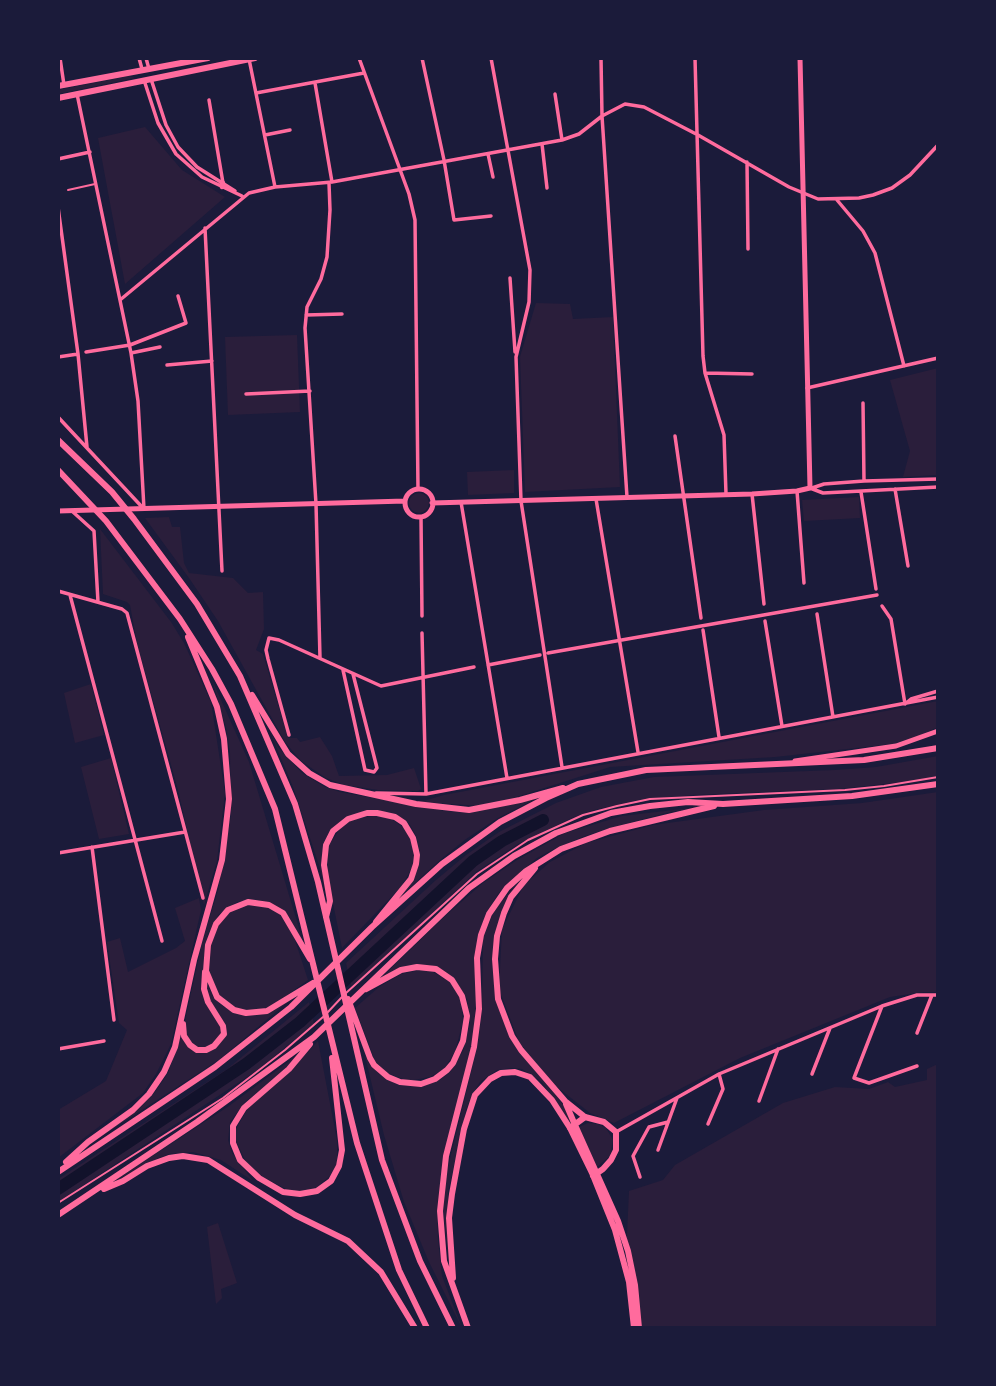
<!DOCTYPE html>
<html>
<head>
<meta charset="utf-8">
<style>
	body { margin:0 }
	#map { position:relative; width:996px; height:1386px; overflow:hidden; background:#1b1b3a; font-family:Mulish,sans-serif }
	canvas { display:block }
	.frame { position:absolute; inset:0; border:60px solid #1b1b3a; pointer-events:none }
</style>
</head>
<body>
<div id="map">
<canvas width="996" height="1386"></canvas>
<div class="frame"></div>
</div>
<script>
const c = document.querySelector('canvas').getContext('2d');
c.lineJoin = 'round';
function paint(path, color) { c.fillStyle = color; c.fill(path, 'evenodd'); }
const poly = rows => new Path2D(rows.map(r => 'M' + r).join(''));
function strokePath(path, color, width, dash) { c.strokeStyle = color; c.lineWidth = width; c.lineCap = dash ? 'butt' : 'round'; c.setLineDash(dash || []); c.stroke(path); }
paint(poly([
	[129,76,135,78,58,94,58,90],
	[145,127,182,170,225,197,125,284,98,138],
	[536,303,570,304,573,319,613,317,620,487,525,492,520,357],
	[297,335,300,412,228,415,225,337],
	[938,368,938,475,903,477,910,451,890,380],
	[514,470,514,493,468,495,467,472],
	'409 503a10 10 0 1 1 20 0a10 10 0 1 1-20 0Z',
	[859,497,860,518,804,521,802,500],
	[169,517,172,527,180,527,184,563,189,573,233,578,248,593,263,592,264,629,256,650,263,654,288,738,297,738,300,742,320,737,332,756,339,776,387,775,414,768,421,789,418,791,378,790,344,785,326,778,301,761,285,742,218,621,189,578,145,518],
	[100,529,171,622,184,643,211,702,225,793,217,861,204,905,178,790,137,643,130,605,127,602,103,594],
	[212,680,249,762,304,945,290,918,282,909,273,904,259,900,237,902,219,914,208,934,203,968,206,981,214,998,224,1007,249,1016,265,1014,296,995,220,1059,96,1140,138,1110,155,1092,168,1073,182,1034,202,943,218,890,231,815,230,753,226,728],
	[91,684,104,735,75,743,64,693],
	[938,701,938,727,919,736,893,744,775,757,610,767,507,800,481,806,420,802,444,795],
	[268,727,278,747,302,773,325,787,340,792,445,811,472,813,545,794,498,818,466,839,440,860,387,909,415,875,420,853,416,836,410,825,404,819,389,812,366,812,344,818,329,832,323,844,322,868,328,902,319,865,293,787],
	[938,756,938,776,912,781,838,789,693,795,638,800,594,810,574,817,518,844,476,872,369,972,351,986,346,963,436,880,466,855,499,832,556,803,601,787,654,777,835,770,876,767],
	[111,758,129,834,99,839,81,767],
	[938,792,938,992,924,992,890,997,740,1058,614,1123,590,1113,552,1083,519,1042,499,989,502,929,524,885,550,862,586,843,653,825,764,810,862,803],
	[708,806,670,812,610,828,585,836,552,850,537,858,509,882,498,894,486,913,479,933,475,1025,470,1054,445,1150,437,1206,438,1240,442,1276,462,1328,429,1262,404,1202,384,1135,365,1056,377,1072,398,1085,422,1087,441,1079,450,1072,463,1051,470,1023,467,999,453,977,430,965,409,965,381,978,444,917,483,883,517,860,565,833,622,816],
	[374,816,390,818,407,830,412,843,414,857,412,868,401,887,342,948,328,878,328,846,342,826,353,819],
	[519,881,510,895,492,960,495,995,503,1020,573,1119,567,1122,542,1082,522,1069,512,1068,497,1070,480,1082,473,1093,466,1110,448,1193,449,1263,443,1209,445,1179,478,1044,482,1009,483,938,495,909],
	[199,898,201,910,171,1044,156,1074,143,1093,58,1158,58,1110,106,1081,127,1030,119,1023,107,942,120,938,128,972,176,948,185,941,175,908],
	[249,905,271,908,280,914,293,934,308,980,271,1007,248,1011,234,1007,217,994,209,972,211,944,218,926,225,916,238,908],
	[421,970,433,972,450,982,461,998,463,1021,455,1052,444,1069,430,1077,408,1081,387,1073,375,1061,355,1008,379,987,401,974],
	[309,1002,314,1024,256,1071,58,1202,58,1179,227,1069],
	[318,1041,337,1140,337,1163,331,1175,317,1187,300,1192,290,1191,262,1177,247,1164,236,1141,236,1129,248,1108,288,1073],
	[300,1053,276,1078,245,1102,230,1122,228,1140,232,1153,253,1181,221,1160,193,1152,169,1154,159,1158,111,1183,229,1106],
	[938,1064,938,1328,634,1328,626,1256,629,1191,663,1180,675,1165,783,1103,835,1087,869,1089,888,1082,895,1087,927,1080,927,1069],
	[588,1123,598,1124,606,1128,613,1140,610,1156,597,1167,579,1127],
	[218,1223,237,1283,221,1289,222,1298,216,1304,207,1227]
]), '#2a1e3b');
strokePath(poly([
	[58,1189,246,1064,300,1022,473,861,502,841,543,820]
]), '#12122b', 12);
strokePath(poly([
	[68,190,95,184],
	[346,993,477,874,528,840,583,815,617,806,650,799,845,790,884,786,938,777],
	[327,1013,342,997],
	[58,1203,223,1098,285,1050,323,1017]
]), '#ff6b9d', 2);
strokePath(poly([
	[60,58,64,85],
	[139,58,142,69],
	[146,58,149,69],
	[359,58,409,194,415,220,418,489],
	[422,58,444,160,454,220,491,216],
	[491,58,530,270,529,302,516,357,521,501,562,767],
	[601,58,602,116,627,497],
	[695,58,703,356,705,373,724,435,726,494],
	[249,59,275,187],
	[151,79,166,125,178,147,197,167,235,191],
	[144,80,158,123,176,154,202,177,242,196],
	[315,83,332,182],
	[256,93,364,73],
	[77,94,131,353,138,401,144,509],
	[555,94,562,140],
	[209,100,223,183],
	[265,135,290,130],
	[542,144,547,188],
	[488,154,493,177],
	[58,159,90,152],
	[747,162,748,249],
	[837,200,863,231,875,253,904,366],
	[58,207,78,354,87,447],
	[205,228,222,571],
	[510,278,515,352],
	[120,300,249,193,275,187,332,182,562,140,579,134,602,116,625,104,644,107,698,135,789,187,818,199,859,198,873,195,892,188,910,175,938,145],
	[306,315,342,314],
	[86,352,130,345,186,323,178,296],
	[131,353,160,347],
	[58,357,78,354],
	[167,365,212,361],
	[705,373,752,374],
	[807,388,938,358],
	[246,394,310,391],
	[863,403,864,481],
	[58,417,143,508],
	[675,436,701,618],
	[810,488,823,493,938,487],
	[812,488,824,484,864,481,938,479],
	[895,489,908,566],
	[797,491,804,583],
	[861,492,876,589],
	[752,494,764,604],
	[596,499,638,752],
	[461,502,507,778],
	[73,512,94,531,98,602],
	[421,517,422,616],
	[58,591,122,609,127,613,203,898],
	[70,595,162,941],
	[882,606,891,619,905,704],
	[817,614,833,717],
	[765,621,782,726],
	[703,630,719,737],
	[422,633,426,794],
	[548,653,877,595],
	[320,658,316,504,305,328,307,307,321,279,327,257,330,210,329,183],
	[488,665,540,655],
	[343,670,365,770,374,772,377,768,353,674],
	[905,704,911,699,938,691],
	[289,735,268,659,266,650,269,638,279,640,381,686,474,667],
	[376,793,426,794,938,697],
	[92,847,114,1020],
	[58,853,185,832],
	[882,1006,854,1078,869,1083,917,1066],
	[917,1033,932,995],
	[58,1049,104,1041],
	[812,1074,830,1028],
	[759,1101,778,1049],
	[708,1124,723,1089,719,1074],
	[616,1132,719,1074,882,1006,917,995,938,995],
	[658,1150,677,1098],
	[640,1177,633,1156,649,1127,668,1122]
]), '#ff6b9d', 3.5);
strokePath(poly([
	[222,187,223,183]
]), '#ff6b9d', 4.5);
strokePath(poly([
	'405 503a14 14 0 1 1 28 0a14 14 0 1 1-28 0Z',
	[432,503,752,494,797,491,810,488,800,58],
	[58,511,405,501],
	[795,761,896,746,938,731]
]), '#ff6b9d', 5);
strokePath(poly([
	[58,86,208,58],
	[58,98,255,58],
	[575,1125,618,1221,628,1251,635,1285,639,1328],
	[593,1176,603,1169,611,1160,616,1150,616,1132,604,1122,585,1117,570,1128,592,1173,615,1230,629,1282,634,1328]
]), '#ff6b9d', 6);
strokePath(poly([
	[58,440,112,492,134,519,197,604,240,676,295,804,318,882,382,1160,420,1261,453,1328],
	[58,470,106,521,180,619,212,669,231,704,275,809,357,1143,399,1270,427,1328],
	[252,695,288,754,309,773,330,785,416,804,469,810,520,800,563,788],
	[535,868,511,897,504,913,497,936,495,959,498,999,512,1036,521,1050,565,1101,585,1117],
	[326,917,330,901,324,865,326,845,333,831,348,819,367,813,377,813,395,817,404,823,413,838,417,855,416,864,411,879,376,922],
	[310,959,283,913,269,905,248,902,228,910,216,924,208,945,206,971,217,997,234,1010,246,1013,267,1011,313,983],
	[348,999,370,1058,374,1065,388,1077,400,1082,421,1084,435,1079,447,1070,453,1063,463,1041,467,1016,462,996,452,980,436,969,417,967,401,970,366,989],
	[183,1024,184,1036,190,1045,197,1050,206,1050,214,1046,224,1034,223,1026,208,1002,204,989,205,972],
	[310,1044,289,1069,244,1108,233,1126,233,1143,240,1160,259,1178,283,1192,300,1194,317,1191,331,1181,339,1166,342,1150,332,1058],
	[566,1104,575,1125],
	[66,1162,88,1142,133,1110,149,1094,164,1072,175,1047,194,960,222,860,229,799,224,739,217,707,188,637],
	[58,1172,215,1067,291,1007,372,927,442,864,500,822,546,798,578,784,646,770,864,760,938,748],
	[104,1189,123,1181,147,1166,169,1158,183,1156,208,1160,295,1215,348,1241,381,1272,415,1328],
	[58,1215,197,1122,314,1037,469,888,514,856,556,833,611,813,650,806,688,802,723,804,852,796,938,784],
	[453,1278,449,1218,452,1194,464,1129,475,1095,490,1079,501,1073,515,1072,530,1077,552,1100,570,1128],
	[468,1328,444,1261,440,1211,446,1156,474,1047,479,1009,477,958,481,935,489,914,507,888,526,871,561,849,610,831,714,806]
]), '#ff6b9d', 6);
</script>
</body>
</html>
